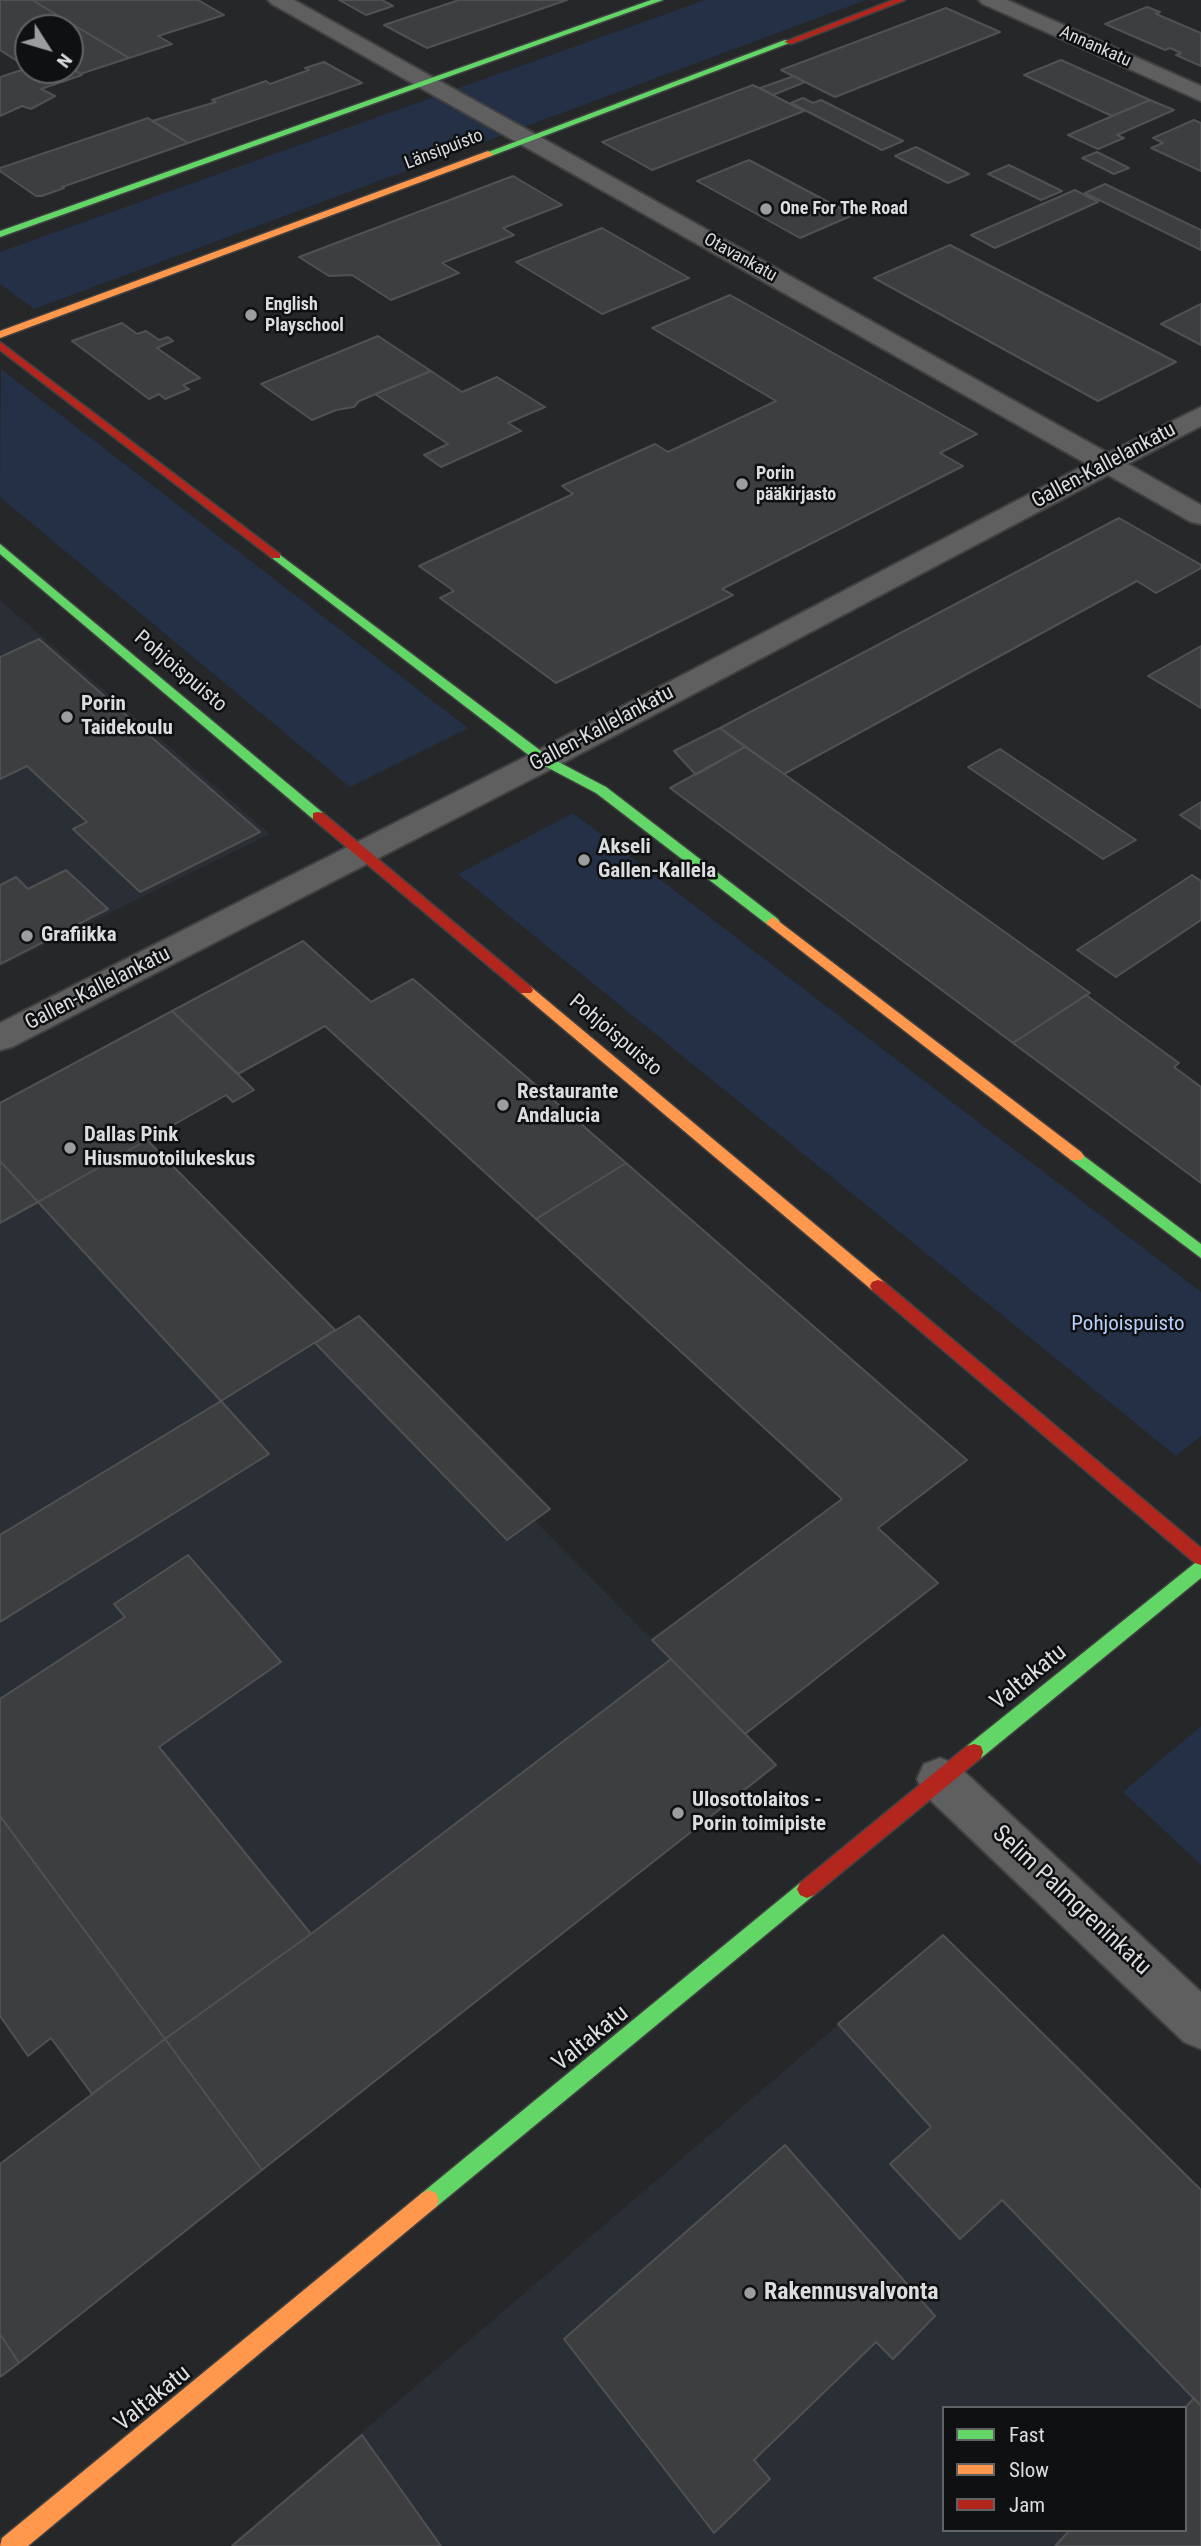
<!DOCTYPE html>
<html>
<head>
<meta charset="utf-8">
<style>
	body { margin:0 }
	#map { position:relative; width:1201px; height:2546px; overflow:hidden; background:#262728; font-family:"Roboto Condensed",sans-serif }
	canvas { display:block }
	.legend { position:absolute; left:942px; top:2406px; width:245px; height:126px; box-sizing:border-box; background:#0f1011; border:2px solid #616263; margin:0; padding:9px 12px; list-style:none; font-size:21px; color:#dcdddf }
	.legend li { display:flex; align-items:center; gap:14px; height:35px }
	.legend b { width:35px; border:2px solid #616263 }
	.north { position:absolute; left:14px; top:14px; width:70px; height:70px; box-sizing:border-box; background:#0f1011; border:2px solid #616263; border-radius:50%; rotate:127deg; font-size:19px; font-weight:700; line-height:28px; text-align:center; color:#dcdddf }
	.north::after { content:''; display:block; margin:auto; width:24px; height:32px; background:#9c9d9f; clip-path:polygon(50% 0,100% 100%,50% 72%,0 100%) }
</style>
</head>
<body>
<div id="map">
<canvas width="1201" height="2546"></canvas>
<ul class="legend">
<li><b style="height:9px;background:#63d668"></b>Fast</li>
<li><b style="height:9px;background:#ff974d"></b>Slow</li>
<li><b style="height:9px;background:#b3261e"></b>Jam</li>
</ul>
<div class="north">N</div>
</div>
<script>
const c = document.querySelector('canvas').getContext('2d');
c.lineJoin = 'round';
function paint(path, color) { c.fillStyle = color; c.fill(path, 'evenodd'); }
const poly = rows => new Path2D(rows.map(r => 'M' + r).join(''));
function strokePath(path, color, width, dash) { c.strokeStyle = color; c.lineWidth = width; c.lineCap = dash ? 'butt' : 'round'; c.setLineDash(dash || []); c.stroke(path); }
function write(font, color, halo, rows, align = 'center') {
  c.font = font + ' "Roboto Condensed",sans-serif'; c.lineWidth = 5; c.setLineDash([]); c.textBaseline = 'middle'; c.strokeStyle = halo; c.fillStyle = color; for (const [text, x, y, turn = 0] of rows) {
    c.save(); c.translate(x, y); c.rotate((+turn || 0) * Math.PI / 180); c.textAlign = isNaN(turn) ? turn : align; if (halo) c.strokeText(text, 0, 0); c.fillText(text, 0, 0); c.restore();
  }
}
paint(poly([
	[0,600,270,834,0,967],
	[0,1161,221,1400,315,1343,506,1540,534,1520,776,1765,262,2170,0,1816],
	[943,1935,1201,2189,1201,2546,229,2546],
	[944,2408,1185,2408,1185,2530,944,2530]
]), '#2a2e35');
paint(poly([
	[705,0,866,0,34,309,0,284,0,252],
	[1,369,468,728,350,787,0,497],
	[573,813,1201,1292,1201,1436,1176,1456,458,874],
	[1201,1726,1201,1865,1123,1792]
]), '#243046');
const building = poly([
	[0,0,32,0,129,58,80,74,70,67,70,28,28,28,28,68,0,50,0,0],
	[32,0,198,0,224,15,158,36,172,44,129,58,32,0],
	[339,0,382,0,393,6,366,15,339,0],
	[459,0,567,0,427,48,384,25,459,0],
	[1147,7,1160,12,1156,14,1201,33,1201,66,1176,55,1181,53,1170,48,1165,50,1105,24,1147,7],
	[946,8,1000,32,835,97,781,70,946,8],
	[1061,60,1150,100,1112,116,1024,75,1061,60],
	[324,62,362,83,188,143,152,121,216,102,212,100,266,81,270,84,309,70,305,68,324,62],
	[70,67,82,75,41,89,55,96,31,109,22,106,0,116,0,77,28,68,70,70,70,67],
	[794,76,805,82,773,95,760,88,794,76],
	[753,85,804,111,652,170,602,142,753,85],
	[803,98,813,103,821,100,903,141,882,150,791,103,803,98],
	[1150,100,1174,110,1117,135,1124,138,1098,149,1068,135,1150,100],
	[148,118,188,143,62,187,64,188,42,196,36,196,0,171,0,168,148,118],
	[1194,120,1201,123,1201,171,1151,148,1163,143,1153,138,1194,120],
	[916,147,969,174,948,183,895,156,916,147],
	[1097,152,1129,168,1114,174,1082,158,1097,152],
	[749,160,853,215,800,238,697,181,749,160],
	[1009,165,1062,191,1041,200,988,174,1009,165],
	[513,176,562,205,503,228,514,235,442,263,459,273,391,300,352,275,329,276,299,257,513,176],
	[1105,184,1201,230,1201,250,1085,193,1105,184],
	[1075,190,1098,202,995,248,971,235,1075,190],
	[602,228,689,278,602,314,516,262,602,228],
	[950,245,1176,362,1098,401,874,278,950,245],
	[730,295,977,434,940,453,963,466,722,589,733,595,556,683,440,598,454,591,419,566,573,494,562,486,655,444,668,452,776,401,652,328,730,295],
	[1201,304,1201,345,1161,324,1201,304],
	[122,323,137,334,146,331,159,340,168,337,173,341,157,348,200,378,183,385,189,389,165,399,159,394,149,399,72,341,122,323],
	[378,336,431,371,359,401,354,407,336,410,312,420,261,384,378,336],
	[431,371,462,392,497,377,545,407,508,423,521,431,441,467,424,455,448,444,375,394,431,371],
	[1119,518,1201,565,1201,568,1156,593,1137,581,784,774,720,728,1119,518],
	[39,639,260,832,140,892,73,829,87,822,27,766,0,779,0,657,39,639],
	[1201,646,1201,708,1148,676,1201,646],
	[720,728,745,747,696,775,674,751,720,728],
	[745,747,784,774,1090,993,1013,1043,670,788,745,747],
	[1000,749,1136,840,1103,859,968,767,1000,749],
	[1201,802,1201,829,1180,815,1201,802],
	[66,870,108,909,0,964,0,885,16,877,28,889,66,870],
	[1192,875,1201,881,1201,920,1116,977,1077,950,1192,875],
	[303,941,371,1002,413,979,626,1163,536,1219,325,1026,238,1074,172,1011,303,941],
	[1086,995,1179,1063,1174,1067,1201,1087,1201,1183,1013,1043,1086,995],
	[172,1011,254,1090,233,1102,226,1095,38,1202,0,1161,0,1103,172,1011],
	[147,1140,335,1330,221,1401,38,1202,147,1140],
	[0,1161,38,1202,0,1223,0,1161],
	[626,1163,967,1460,878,1528,938,1583,745,1734,652,1640,842,1499,536,1219,626,1163],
	[359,1316,550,1509,507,1540,315,1343,359,1316],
	[221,1401,269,1454,0,1622,0,1535,221,1401],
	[188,1555,281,1662,159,1747,311,1934,165,2039,0,1816,0,1699,125,1617,114,1604,188,1555],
	[671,1659,776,1765,262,2170,165,2039,311,1934,671,1659],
	[0,1816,165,2039,92,2094,51,2038,28,2056,0,2016,0,1816],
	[943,1935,1201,2190,1201,2406,1002,2200,960,2239,890,2164,931,2127,838,2024,943,1935],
	[165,2039,262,2170,19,2363,0,2334,0,2164,165,2039],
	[785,2145,935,2316,893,2359,876,2342,754,2460,770,2479,714,2533,564,2339,785,2145],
	[0,2334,19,2363,0,2377,0,2334],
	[1194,2398,1201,2406,1201,2546,1055,2546,1070,2530,1185,2530,1185,2408,1194,2398],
	[362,2435,441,2546,232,2546,362,2435]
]);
paint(building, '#3d3e3f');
strokePath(building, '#505152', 2);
const street = poly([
	[268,0,294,0,1108,453,1201,407,1201,426,1128,464,1201,505,1201,524,1191,522,1108,475,555,767,12,1047,0,1050,0,1023,533,753,1087,464,272,4,268,0],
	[979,0,1007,0,1201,86,1201,101,983,4,979,0],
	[940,1758,956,1764,1201,1992,1201,2049,1184,2042,924,1794,917,1779,924,1764,940,1758]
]);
const fast = poly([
	[651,0,663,0,0,237,0,231,651,0],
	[785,40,792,42,491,156,483,154,785,40],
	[0,544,323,813,323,819,313,819,0,554,0,544],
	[276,552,549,757,606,787,778,919,780,922,778,925,768,925,596,793,539,763,272,558,270,556,276,552],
	[1076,1150,1201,1244,1201,1258,1071,1160,1068,1156,1076,1150],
	[1201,1561,1201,1578,981,1758,974,1760,967,1758,965,1752,967,1746,1195,1563,1201,1561],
	[807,1880,814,1883,817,1889,814,1895,436,2207,429,2210,422,2207,419,2200,422,2193,800,1883,807,1880]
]);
const slow = poly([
	[488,151,493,154,491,156,0,338,0,331,488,151],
	[773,917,1081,1152,1084,1156,1081,1160,1071,1160,768,925,766,922,773,917],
	[526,985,531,987,884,1282,886,1286,884,1290,872,1290,521,993,519,990,521,987,526,985],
	[429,2190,436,2193,439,2200,436,2207,28,2546,0,2546,2,2538,422,2193,429,2190]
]);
const jam = poly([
	[893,0,905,0,791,44,784,42,893,0],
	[0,342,280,554,280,558,272,558,0,350,0,342],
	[318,812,323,813,531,987,533,990,531,993,521,993,313,819,313,813,318,812],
	[878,1280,884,1282,1201,1548,1201,1565,1195,1563,872,1290,870,1286,872,1282,878,1280],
	[974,1744,981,1746,983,1752,981,1758,814,1895,807,1898,800,1895,797,1889,800,1883,967,1746,974,1744]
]);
strokePath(street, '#414142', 4);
strokePath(fast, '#414142', 3);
strokePath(slow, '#414142', 3);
strokePath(jam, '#414142', 3);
paint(street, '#5f5f60');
paint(fast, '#63d668');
paint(slow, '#ff974d');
paint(jam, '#b3261e');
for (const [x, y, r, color] of [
	[766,209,7,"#9c9d9f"],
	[251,315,7,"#9c9d9f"],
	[742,484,7,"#9c9d9f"],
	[67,717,7,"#9c9d9f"],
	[584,860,7,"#9c9d9f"],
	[27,936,7,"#9c9d9f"],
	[503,1105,7,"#9c9d9f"],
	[70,1148,7,"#9c9d9f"],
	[678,1813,7,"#9c9d9f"],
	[750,2293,7,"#9c9d9f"]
]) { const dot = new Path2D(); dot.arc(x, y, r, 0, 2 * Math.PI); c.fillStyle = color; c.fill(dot); strokePath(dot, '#0f1011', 2.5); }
write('18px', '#dcdddf', '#0f1011', [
	["Annankatu",1095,47,24],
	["Länsipuisto",444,150,-21],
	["Otavankatu",740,258,29]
]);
write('bold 18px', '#dcdddf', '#0f1011', [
	["One For The Road",780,209],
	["English",265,305],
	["Playschool",265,326],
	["Porin",756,474],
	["pääkirjasto",756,495]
], 'left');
write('21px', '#dcdddf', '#0f1011', [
	["Gallen-Kallelankatu",1104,466,-28],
	["Pohjoispuisto",180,672,40],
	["Gallen-Kallelankatu",602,729,-28],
	["Gallen-Kallelankatu",98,989,-27],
	["Pohjoispuisto",615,1036,40]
]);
write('bold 21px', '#dcdddf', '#0f1011', [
	["Porin",81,705],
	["Taidekoulu",81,729],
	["Akseli",598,848],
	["Gallen-Kallela",598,872],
	["Grafiikka",41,936],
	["Restaurante",517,1093],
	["Andalucia",517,1117],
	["Dallas Pink",84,1136],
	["Hiusmuotoilukeskus",84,1160],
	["Ulosottolaitos -",692,1801],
	["Porin toimipiste",692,1825]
], 'left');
write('21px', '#b6cffb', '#0f1011', [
	["Pohjoispuisto",1128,1325]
]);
write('24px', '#dcdddf', '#0f1011', [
	["Valtakatu",1029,1678,-39],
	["Selim Palmgreninkatu",1071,1901,43],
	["Valtakatu",591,2039,-39],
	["Valtakatu",153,2399,-39]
]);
write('bold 24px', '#dcdddf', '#0f1011', [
	["Rakennusvalvonta",764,2293]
], 'left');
</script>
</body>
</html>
